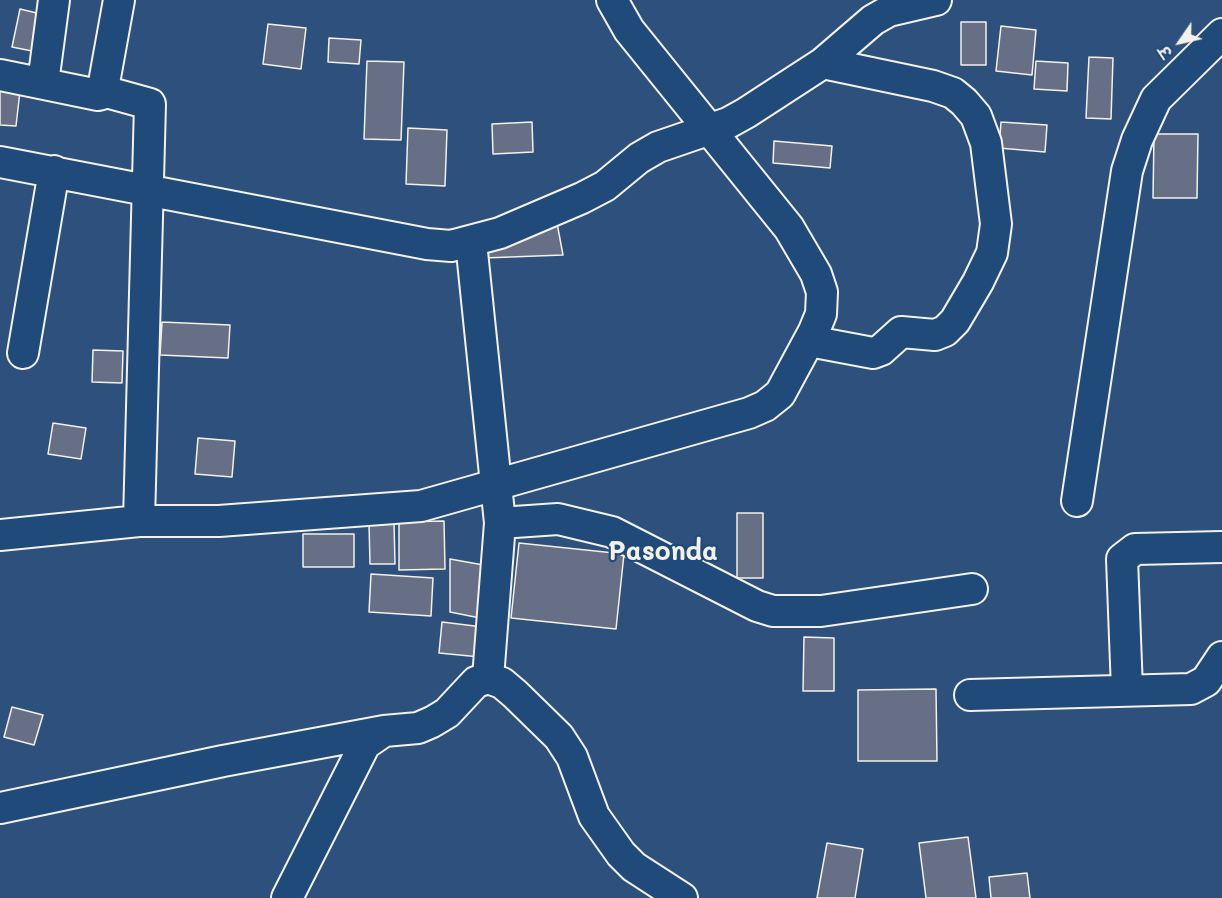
<!DOCTYPE html>
<html>
<head>
<meta charset="utf-8">
<style>
	body { margin:0 }
	#map { position:relative; width:1222px; height:898px; overflow:hidden; background:#2d517c; font-family:Mali,"Playpen Sans Deva",sans-serif }
	canvas { display:block }
	.north { position:absolute; left:1150px; top:12px; width:60px; height:60px; -webkit-text-stroke:4px #1f4a7a; paint-order:stroke; rotate:236deg; font-size:16px; font-weight:700; line-height:24px; text-align:center; color:#f4f1e8 }
	.north::after { content:''; display:block; margin:auto; width:21px; height:27px; background:#f4f1e8; clip-path:polygon(50% 0,100% 100%,50% 72%,0 100%) }
</style>
</head>
<body>
<div id="map">
<canvas width="1222" height="898"></canvas>
<div class="north">उ</div>
</div>
<script>
const c = document.querySelector('canvas').getContext('2d');
c.lineJoin = 'round';
function paint(path, color) { c.fillStyle = color; c.fill(path, 'evenodd'); }
const poly = rows => new Path2D(rows.map(r => 'M' + r).join(''));
function strokePath(path, color, width, dash) { c.strokeStyle = color; c.lineWidth = width; c.lineCap = dash ? 'butt' : 'round'; c.setLineDash(dash || []); c.stroke(path); }
function write(font, color, halo, rows, align = 'center') {
  c.font = font + ' Mali,sans-serif'; c.lineWidth = 4.5; c.setLineDash([]); c.textBaseline = 'middle'; c.strokeStyle = halo; c.fillStyle = color; for (const [text, x, y, turn = 0] of rows) {
    c.save(); c.translate(x, y); c.rotate((+turn || 0) * Math.PI / 180); c.textAlign = isNaN(turn) ? turn : align; if (halo) c.strokeText(text, 0, 0); c.fillText(text, 0, 0); c.restore();
  }
}
const building = poly([
	[20,9,45,15,37,52,12,47,20,9],
	[961,22,986,22,986,65,961,65,961,22],
	[268,24,306,28,301,69,263,64,268,24],
	[1001,26,1036,30,1032,75,996,71,1001,26],
	[329,38,361,40,359,64,328,62,329,38],
	[1089,57,1113,58,1111,119,1086,118,1089,57],
	[367,61,404,62,401,140,364,139,367,61],
	[1036,61,1068,63,1067,91,1034,89,1036,61],
	[0,88,20,91,16,126,0,125,0,88],
	[532,122,533,152,493,154,492,124,532,122],
	[1001,122,1047,125,1045,152,999,148,1001,122],
	[408,128,447,130,445,186,406,184,408,128],
	[1154,134,1198,134,1197,198,1153,198,1154,134],
	[774,141,832,146,830,168,773,163,774,141],
	[557,223,563,255,484,258,488,250,557,223],
	[162,322,230,325,228,358,160,355,162,322],
	[93,350,123,351,122,383,92,382,93,350],
	[53,423,86,428,81,459,48,454,53,423],
	[198,438,235,441,232,477,195,474,198,438],
	[737,513,763,513,763,578,737,578,737,513],
	[444,521,445,569,399,570,399,522,444,521],
	[394,523,395,564,370,564,369,524,394,523],
	[303,534,354,534,354,567,303,567,303,534],
	[519,543,624,554,616,629,511,618,519,543],
	[450,559,489,566,480,618,450,612,450,559],
	[371,574,433,578,431,616,369,612,371,574],
	[442,622,483,627,480,657,439,653,442,622],
	[804,637,834,638,834,691,803,691,804,637],
	[936,689,937,761,858,761,858,690,936,689],
	[12,707,43,715,34,745,4,737,12,707],
	[968,837,976,898,926,898,919,843,968,837],
	[827,843,863,849,855,898,817,898,827,843],
	[1027,873,1030,898,991,898,989,877,1027,873]
]);
paint(building, '#666f86');
strokePath(building, '#f4f1e8', 1.5);
const minor = poly([
	[0,75,98,95,102,94,119,0],
	[43,83,54,0],
	[103,91,150,104,139,521],
	[0,162,427,244,451,246,500,233,582,198,605,186,639,158,658,147,728,123,746,113,823,63,873,20,889,11,936,0],
	[471,242,500,523,488,678],
	[809,341,873,353,881,350,901,332,935,335,945,331,955,321,978,282,992,253,996,224,986,143,976,116,964,102,953,93,933,86,823,63],
	[23,353,54,171],
	[1077,501,1127,171,1137,140,1156,99,1222,34],
	[500,523,558,519,612,532,757,606,773,611,821,611,972,589],
	[0,535,139,521,219,521,421,506,749,413,765,406,780,394,814,331,821,314,822,292,816,274,789,228,629,30,612,0],
	[1127,690,1122,559,1135,549,1222,547],
	[970,695,1191,689,1206,681,1222,657],
	[0,808,223,761,384,731],
	[287,898,365,744,384,731,418,728,432,722,447,713,476,682,488,678,502,683,515,694,559,737,572,757,594,816,621,854,634,867,682,898]
]);
strokePath(minor, '#f4f1e8', 34);
strokePath(minor, '#1f4a7a', 30);
write('bold 26px', '#f4f1e8', '#1f4a7a', [
	["Pasonda",663,552]
]);
</script>
</body>
</html>
